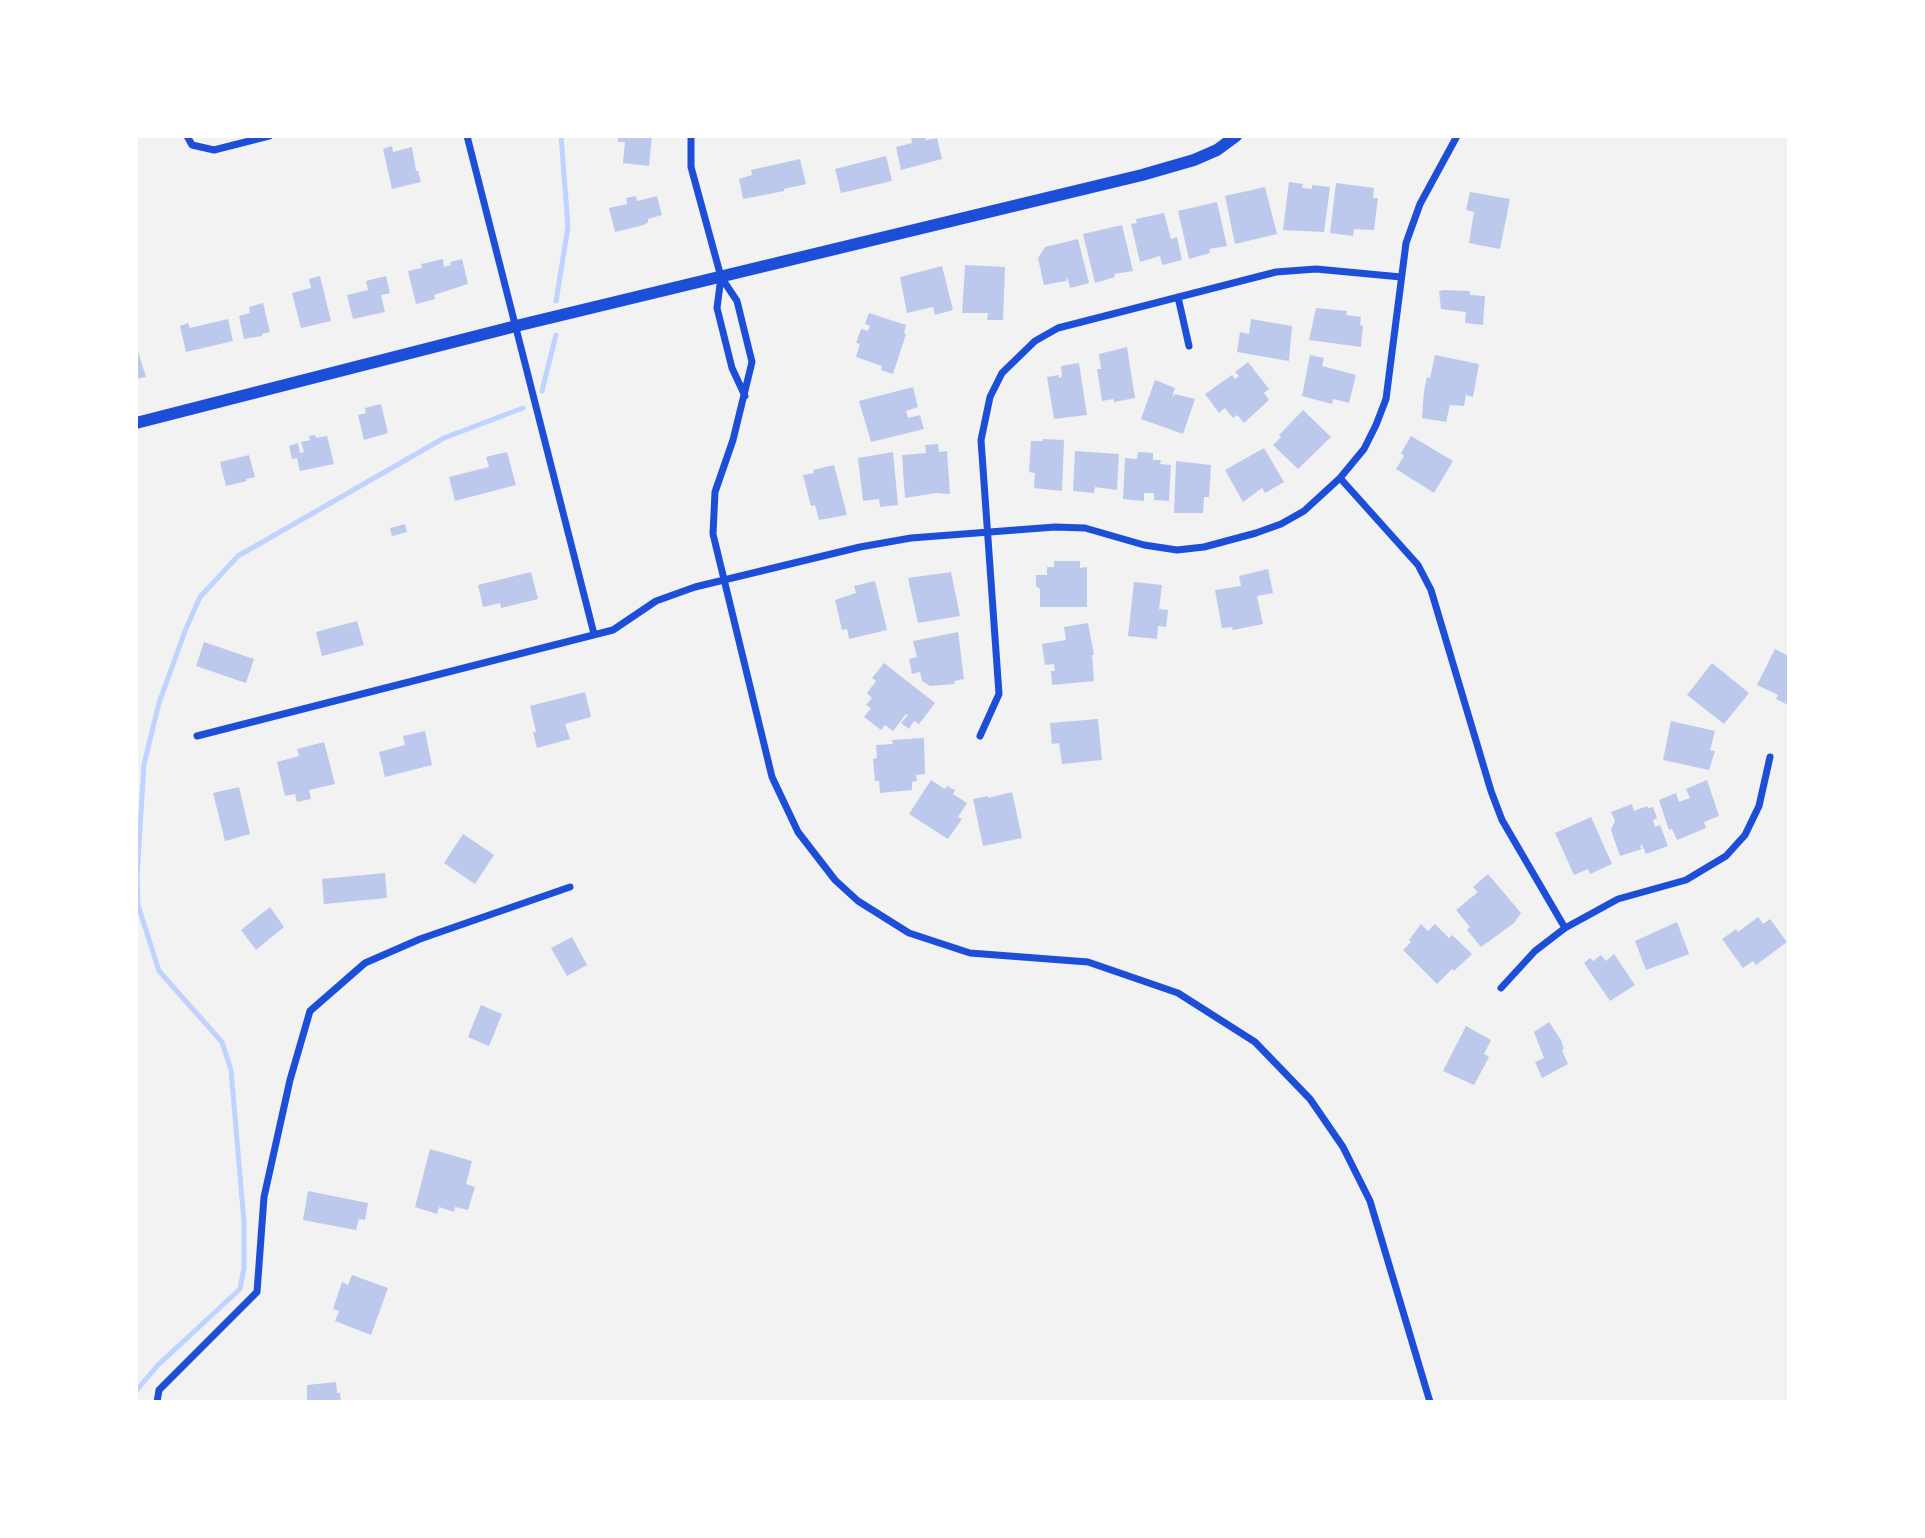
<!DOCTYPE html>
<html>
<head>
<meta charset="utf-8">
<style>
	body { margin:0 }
	#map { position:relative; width:1925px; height:1538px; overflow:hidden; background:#f2f2f2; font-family:Signika,sans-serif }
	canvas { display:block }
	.frame { position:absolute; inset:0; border:138px solid #fff; pointer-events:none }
</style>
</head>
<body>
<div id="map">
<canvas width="1925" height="1538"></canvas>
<div class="frame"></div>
</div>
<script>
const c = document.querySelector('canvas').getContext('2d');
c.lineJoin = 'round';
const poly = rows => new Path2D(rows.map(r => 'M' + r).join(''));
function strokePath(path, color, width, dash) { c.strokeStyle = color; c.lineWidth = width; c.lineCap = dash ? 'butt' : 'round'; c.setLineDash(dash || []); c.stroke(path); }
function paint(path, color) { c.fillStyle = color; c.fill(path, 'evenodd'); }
strokePath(poly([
	[556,301,568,227,561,136],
	[542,391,556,335],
	[136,1391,158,1365,240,1289,244,1268,244,1222,231,1070,222,1042,159,971,138,905,137,878,144,764,159,703,185,631,200,597,238,556,444,438,523,408]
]), '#bfd3fe', 5);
paint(poly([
	[618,136,652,136,649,166,623,163,625,142,618,142],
	[911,136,925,136,926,140,937,138,942,159,901,170,896,147,912,143],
	[392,146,393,152,412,147,416,171,418,171,421,182,392,189,383,149],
	[886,156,892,181,841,193,835,169],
	[800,159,806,184,784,189,784,191,743,199,739,179,752,175,751,170],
	[1289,182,1303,184,1302,188,1312,189,1312,185,1330,187,1324,232,1283,230],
	[1336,183,1374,188,1373,198,1378,198,1374,230,1354,229,1353,236,1330,233],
	[1265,187,1277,234,1235,244,1225,196],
	[1470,192,1510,199,1500,249,1469,243,1474,212,1466,210],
	[636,196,637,201,657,196,662,215,648,219,648,222,644,225,615,232,609,208,627,204,626,198],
	[1217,202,1227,246,1209,249,1210,253,1189,259,1178,211],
	[1164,213,1171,239,1177,237,1182,260,1162,265,1160,256,1140,262,1131,224,1137,223,1136,219],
	[1122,225,1133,271,1114,274,1115,277,1095,283,1083,234],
	[1078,239,1089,283,1070,288,1067,277,1066,281,1044,285,1038,258,1045,247],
	[443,259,444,267,451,265,450,262,462,259,468,284,434,295,435,299,416,304,408,271,422,268,421,264],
	[965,265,1005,267,1003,320,987,320,988,313,962,313],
	[942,266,953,310,935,315,933,307,907,313,900,277],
	[320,276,331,321,301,328,292,293,311,288,309,279],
	[386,276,390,293,381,295,385,312,353,319,347,295,368,290,366,281],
	[1444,290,1470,291,1470,295,1485,296,1483,325,1465,323,1466,312,1441,309,1439,291],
	[263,303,270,332,262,334,262,336,244,339,239,316,250,313,249,307],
	[1316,308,1347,311,1346,315,1361,317,1360,325,1363,326,1361,347,1309,340],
	[869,313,906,325,904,333,906,334,893,374,881,370,882,366,856,357,860,344,856,343,861,329,868,331,870,326,865,324],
	[228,319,233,341,186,352,180,326,188,323,190,328],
	[1251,319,1292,326,1289,361,1237,352,1240,332,1249,334],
	[136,345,146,377,136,379],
	[1127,347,1135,398,1114,402,1113,399,1102,401,1097,369,1101,369,1099,354],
	[1310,355,1324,358,1322,366,1356,375,1349,403,1333,399,1332,404,1302,396],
	[1435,355,1479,364,1473,397,1466,395,1464,406,1450,405,1446,422,1422,418,1424,391,1427,377,1430,378],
	[1248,362,1269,389,1264,393,1269,400,1244,423,1237,415,1233,418,1225,408,1219,413,1205,394,1232,375,1235,379,1239,376,1235,372],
	[1079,363,1087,415,1054,419,1047,377,1059,375,1059,378,1062,377,1061,366],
	[1155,380,1175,388,1172,397,1175,394,1195,399,1183,434,1141,419],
	[913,387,918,407,906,411,908,418,920,415,924,429,871,442,859,401],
	[381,404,388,433,364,440,358,415,366,413,365,408],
	[1303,410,1331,437,1298,469,1273,445,1281,437,1279,435],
	[315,435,316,438,327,436,334,464,300,471,297,458,292,459,289,446,298,443,300,453,304,452,301,442,310,440,309,436],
	[1411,436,1453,461,1434,493,1396,469,1404,456,1401,453],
	[1043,439,1064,440,1062,491,1034,488,1035,473,1029,472,1031,441,1043,441],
	[938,444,939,452,947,451,950,494,936,493,905,498,902,455,926,453,925,445],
	[1264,448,1284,482,1265,493,1262,488,1243,502,1225,470],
	[1075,451,1119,454,1117,490,1095,487,1094,493,1073,491],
	[507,452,516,485,455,501,449,477,489,467,486,457],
	[893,452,898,505,880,507,879,499,863,501,858,458],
	[1138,452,1153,453,1153,460,1161,460,1160,464,1171,465,1169,501,1154,500,1154,493,1144,493,1144,501,1123,499,1125,458,1137,459],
	[249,455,255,477,246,479,247,481,226,486,220,462],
	[1176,461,1211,465,1209,497,1204,497,1203,513,1174,513],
	[834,465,847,515,819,520,815,505,811,506,803,475,814,473,813,470],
	[405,524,407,532,392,536,390,528],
	[1054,561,1080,561,1080,568,1087,567,1087,607,1040,607,1040,589,1036,586,1036,575,1047,575,1047,567,1054,567],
	[1268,569,1273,593,1257,596,1263,624,1233,630,1232,627,1222,628,1215,590,1241,586,1239,576],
	[531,572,538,599,501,608,500,603,483,607,478,585],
	[951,572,960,616,918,623,908,578],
	[875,581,887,630,849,639,847,629,842,630,835,600,856,593,854,586],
	[1134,582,1162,585,1159,609,1168,610,1166,627,1158,626,1157,639,1128,636],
	[357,621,364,645,322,656,316,632],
	[1088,623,1094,655,1092,655,1094,681,1052,685,1051,671,1055,671,1054,664,1045,665,1042,644,1066,640,1064,627],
	[958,632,964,679,954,681,955,684,930,686,922,681,920,672,912,674,909,659,917,657,913,641],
	[204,642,254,659,246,683,196,666],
	[1775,649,1788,656,1788,705,1776,699,1778,695,1757,685],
	[884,663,935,703,919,724,914,721,909,729,901,723,908,715,906,714,893,731,885,725,881,730,864,717,871,708,866,705,872,698,867,693,876,681,872,678],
	[1712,663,1749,693,1724,724,1687,695],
	[585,692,591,717,565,724,570,739,537,748,533,732,536,732,530,706],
	[1098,719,1102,760,1062,764,1059,743,1052,744,1050,723],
	[1671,721,1715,731,1710,750,1715,751,1709,770,1663,760],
	[425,731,432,765,385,777,379,752,405,745,403,736],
	[924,738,925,774,916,775,917,781,912,782,912,790,880,793,879,781,875,781,873,759,877,758,876,745,893,744,892,740],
	[324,742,335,784,309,790,311,799,297,802,295,794,285,796,277,762,299,756,297,749],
	[931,780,945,789,947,786,955,790,953,794,967,803,958,817,962,819,948,839,909,814],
	[1707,780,1719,816,1704,822,1706,828,1677,840,1672,829,1669,830,1659,800,1676,793,1679,802,1690,798,1686,789],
	[239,787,250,834,225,841,213,793],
	[1012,792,1022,838,983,846,973,799,988,796,988,798],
	[1632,804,1634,811,1647,806,1648,808,1653,807,1657,818,1653,820,1655,827,1660,825,1668,846,1646,854,1642,845,1640,846,1642,849,1620,856,1611,830,1615,821,1611,812],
	[1591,817,1612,864,1590,874,1588,869,1574,875,1555,833],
	[463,834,494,855,475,884,444,863],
	[385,873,387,898,324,904,322,879],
	[1488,874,1521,913,1514,923,1481,947,1467,930,1470,927,1456,910,1478,892,1473,887],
	[270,907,284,927,256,950,241,930],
	[1758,917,1763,924,1770,919,1787,942,1756,965,1753,961,1743,968,1722,939,1736,929,1738,932],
	[1677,922,1689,954,1646,970,1635,941],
	[1421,924,1428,931,1435,924,1449,938,1452,935,1472,954,1454,971,1452,969,1437,984,1403,950,1411,942,1409,940],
	[572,937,587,965,567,976,551,948],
	[1614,954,1635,985,1610,1001,1584,963,1590,958,1593,961,1601,955,1606,961],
	[481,1005,502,1014,489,1046,468,1037],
	[1549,1022,1561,1040,1564,1049,1562,1050,1568,1064,1542,1078,1535,1062,1544,1058,1534,1032],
	[1466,1026,1491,1040,1484,1054,1489,1057,1474,1085,1443,1071],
	[430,1149,472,1161,466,1184,475,1187,468,1210,455,1207,454,1212,439,1207,437,1214,415,1207],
	[308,1191,368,1203,365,1220,359,1219,356,1230,303,1220],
	[352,1275,388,1288,371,1335,335,1321,339,1311,333,1309,342,1282,348,1285],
	[336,1382,337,1393,340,1393,341,1402,307,1402,307,1385]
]), '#bdc9ec');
strokePath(poly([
	[187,136,192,145,214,150,269,136],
	[467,136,594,634],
	[691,136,691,167,721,277,737,301,752,362,733,440,715,492,713,534,772,777,798,832,835,880,858,901,909,933,970,953,1088,962,1178,993,1255,1042,1310,1099,1343,1147,1370,1201,1430,1402],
	[721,277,717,308,732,368,745,396],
	[1178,297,1189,346],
	[1340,478,1418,565,1431,590,1491,791,1502,820,1565,928],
	[197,736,613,630,656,601,695,587,860,547,911,538,1055,527,1085,528,1144,545,1177,550,1204,547,1256,533,1281,524,1304,511,1340,478,1364,449,1376,425,1386,399,1406,243,1420,204,1457,136],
	[980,736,999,694,981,440,990,397,1002,373,1035,341,1058,328,1276,272,1316,269,1401,277],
	[1501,988,1535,951,1565,928,1618,899,1686,880,1726,856,1745,835,1759,806,1770,757],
	[157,1402,159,1390,257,1292,264,1197,290,1080,310,1011,365,963,420,939,570,887]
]), '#1d4ed8', 7);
strokePath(poly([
	[136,423,516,326,1142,175,1194,160,1217,150,1236,136]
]), '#1d4ed8', 12);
</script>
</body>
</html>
